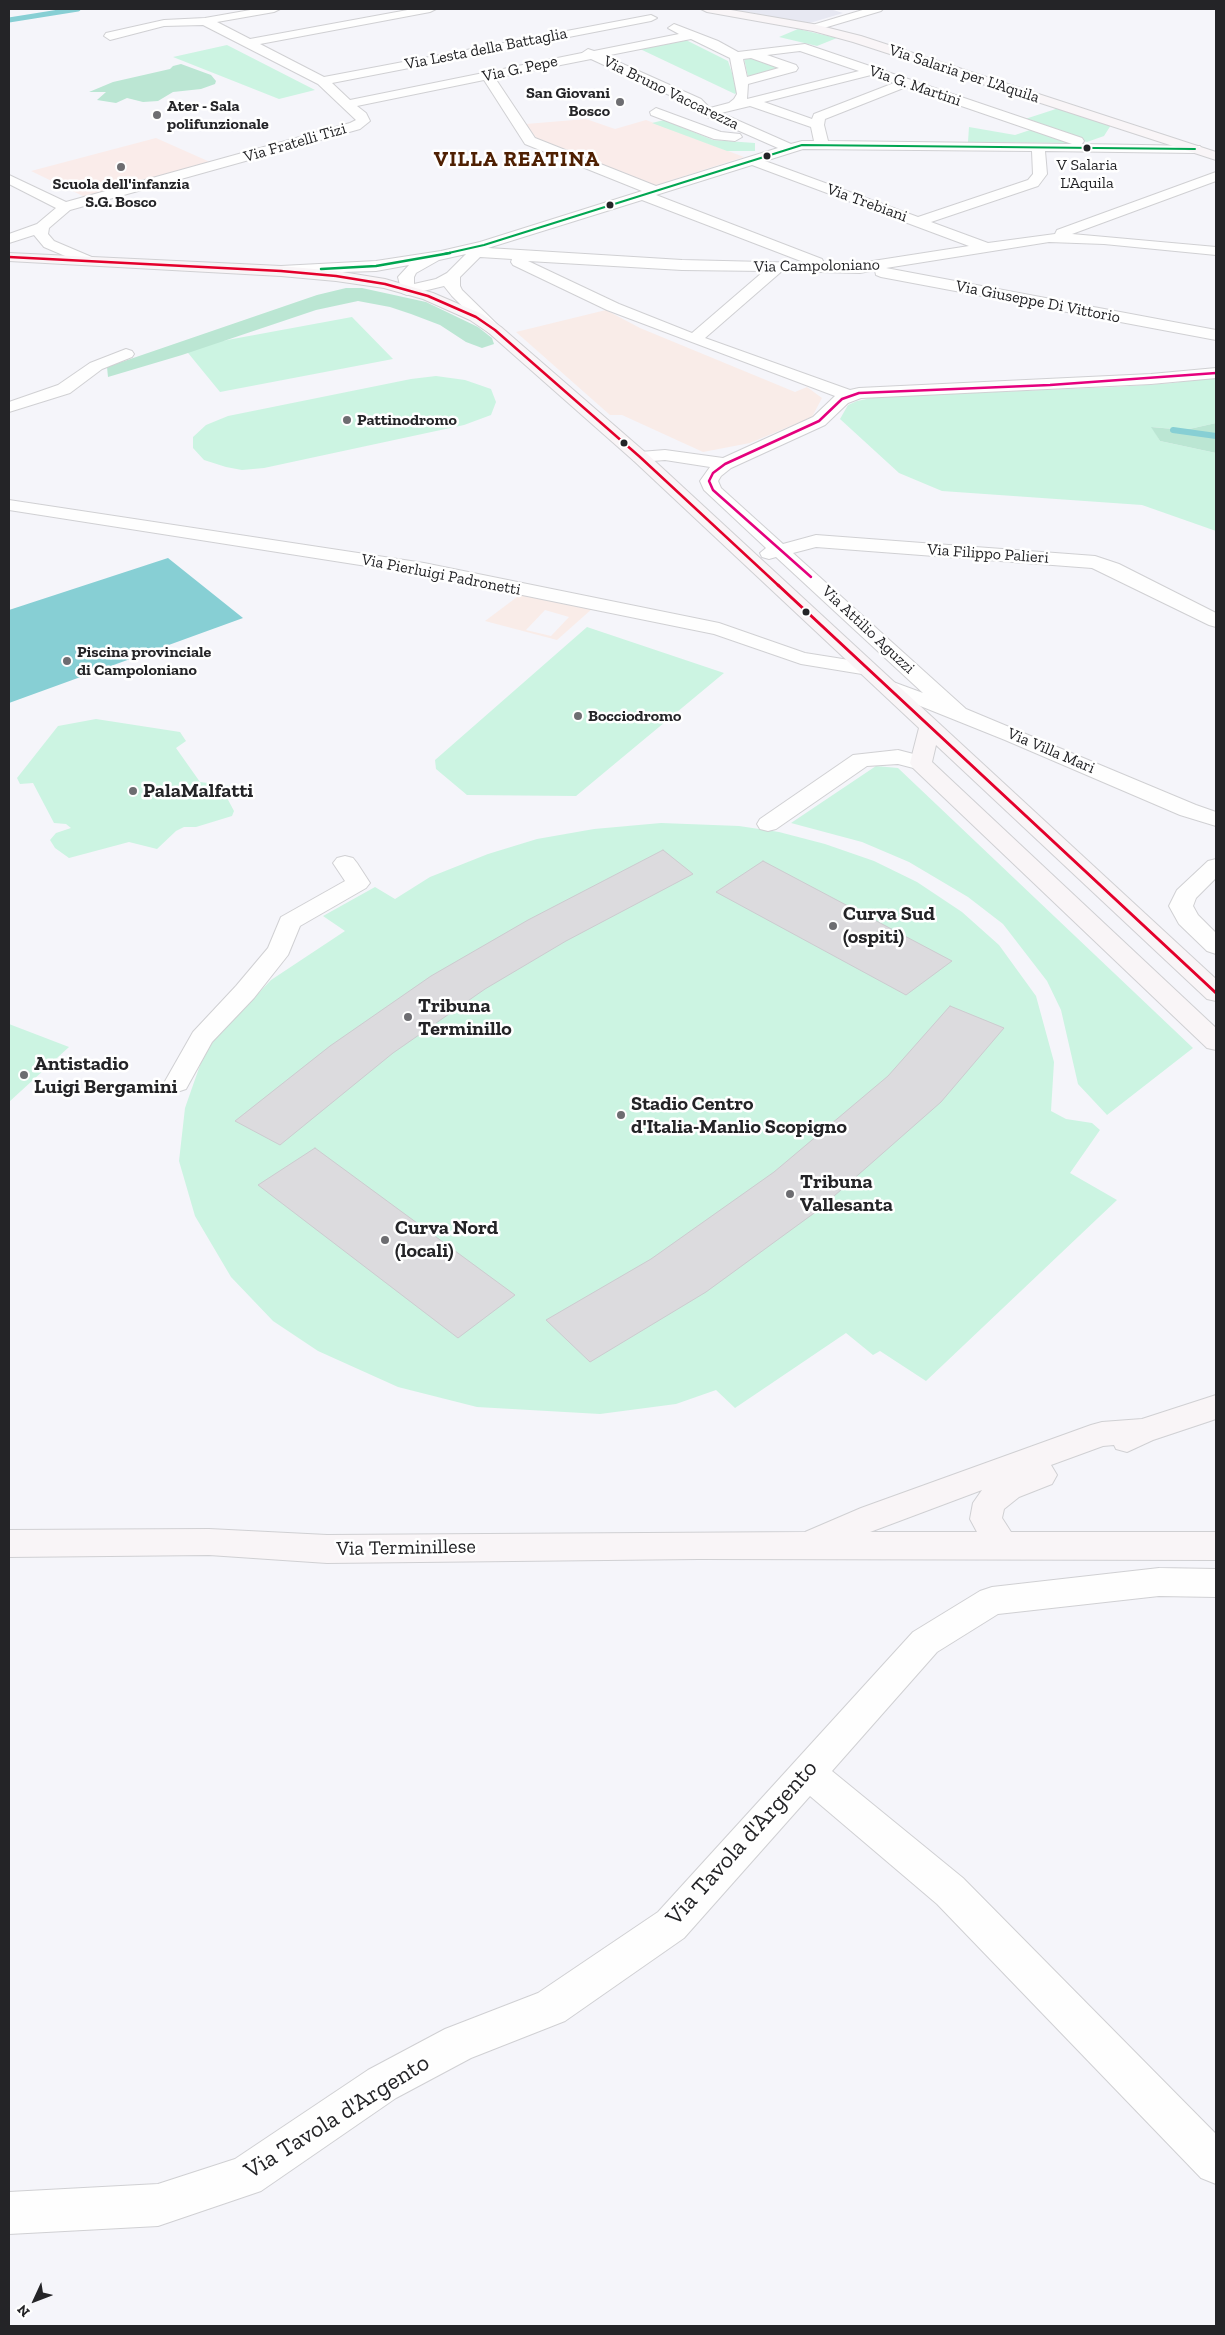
<!DOCTYPE html>
<html>
<head>
<meta charset="utf-8">
<style>
	body { margin:0 }
	#map { position:relative; width:1225px; height:2335px; overflow:hidden; background:#f5f5fa; font-family:"Zilla Slab",serif }
	canvas { display:block }
	.frame { position:absolute; inset:0; border:10px solid #242427; pointer-events:none }
	.north { position:absolute; left:10px; top:2275px; width:50px; height:50px; -webkit-text-stroke:4px #fff; paint-order:stroke; rotate:227deg; font-size:14px; font-weight:700; line-height:20px; text-align:center; color:#242427 }
	.north::after { content:''; display:block; margin:auto; width:18px; height:22px; background:#242427; clip-path:polygon(50% 0,100% 100%,50% 72%,0 100%) }
</style>
</head>
<body>
<div id="map">
<canvas width="1225" height="2335"></canvas>
<div class="frame"></div>
<div class="north">N</div>
</div>
<script>
const c = document.querySelector('canvas').getContext('2d');
c.lineJoin = 'round';
function paint(path, color) { c.fillStyle = color; c.fill(path, 'evenodd'); }
const poly = rows => new Path2D(rows.map(r => 'M' + r).join(''));
function strokePath(path, color, width, dash) { c.strokeStyle = color; c.lineWidth = width; c.lineCap = dash ? 'butt' : 'round'; c.setLineDash(dash || []); c.stroke(path); }
function write(font, color, halo, rows, align = 'center') {
  c.font = font + ' "Zilla Slab",serif'; c.lineWidth = 5; c.setLineDash([]); c.textBaseline = 'middle'; c.strokeStyle = halo; c.fillStyle = color; for (const [text, x, y, turn = 0] of rows) {
    c.save(); c.translate(x, y); c.rotate((+turn || 0) * Math.PI / 180); c.textAlign = isNaN(turn) ? turn : align; if (halo) c.strokeText(text, 0, 0); c.fillText(text, 0, 0); c.restore();
  }
}
paint(poly([
	[606,310,640,328,795,392,807,387,822,398,812,417,750,443,703,452,622,415,610,415,516,332],
	[521,594,593,608,557,640,485,621],
	[545,610,569,617,551,636,526,630]
]), '#f9ece8');
paint(poly([
	[728,9,830,9,843,13,810,23]
]), '#e7e8f2');
paint(poly([
	[586,119,615,129,646,120,744,157,653,186,540,143,526,124],
	[156,138,210,162,85,197,31,171]
]), '#faecea');
paint(poly([
	[798,29,837,38,817,46,779,37],
	[686,40,728,61,738,91,735,94,640,49],
	[227,45,315,90,279,99,173,57],
	[750,57,781,69,748,77,744,58],
	[1059,108,1111,125,1104,136,1087,142,1022,120],
	[664,120,713,140,755,143,755,151,727,151,652,123],
	[969,127,1015,135,1033,129,1069,143,968,142],
	[352,317,393,359,220,392,184,348],
	[436,376,465,380,491,389,496,402,491,415,464,425,264,468,242,470,226,467,204,460,193,448,193,437,206,425,228,416,411,379],
	[1216,377,1216,423,1185,430,1152,427,1160,441,1216,453,1216,531,1142,505,942,491,899,473,840,419,848,405,857,401,876,397,1115,387,1173,383],
	[587,627,724,673,576,796,467,795,436,769,435,760],
	[96,719,180,732,186,741,176,748,200,782,231,786,226,796,234,811,232,816,196,827,184,827,176,831,157,849,129,842,69,858,55,848,50,840,56,833,71,828,66,824,54,823,33,783,20,784,17,778,58,726],
	[876,766,898,768,1193,1048,1107,1115,1078,1084,1061,1010,1047,981,1003,924,968,897,909,862,862,842,791,823],
	[661,823,739,826,779,832,825,844,874,861,917,882,962,912,999,945,1036,996,1054,1062,1051,1111,1066,1119,1092,1123,1100,1130,1070,1173,1117,1200,926,1381,880,1351,873,1355,846,1333,735,1408,716,1390,676,1404,600,1414,477,1407,398,1387,318,1351,273,1321,231,1277,195,1216,179,1161,185,1108,206,1048,271,980,345,931,323,916,375,887,395,899,430,877,488,854,537,839,594,829],
	[9,1024,69,1047,9,1102]
]), '#ccf4e2');
paint(poly([
	[181,64,211,75,216,81,215,84,201,89,173,92,158,101,143,102,127,98,116,103,97,100,106,92,89,92,113,82,170,69,173,66],
	[346,288,362,288,426,302,478,327,492,338,494,344,482,348,466,342,440,325,411,314,390,307,358,301,316,310,182,355,108,377,107,367,317,295],
	[1216,423,1216,453,1160,441,1151,427,1185,430]
]), '#bbe6d3');
paint(poly([
	[168,558,243,618,9,703,9,610]
]), '#87cfd4');
strokePath(poly([
	[9,20,78,9]
]), '#87cfd4', 5);
strokePath(poly([
	[1173,430,1216,436]
]), '#87cfd4', 6);
const building = poly([
	[663,850,693,874,566,941,485,989,393,1053,280,1145,235,1121,330,1046,431,976,528,920,663,850],
	[763,861,952,961,906,995,716,892,763,861],
	[950,1006,1004,1028,941,1102,817,1211,706,1292,590,1362,546,1320,651,1259,774,1172,888,1076,950,1006],
	[315,1148,515,1295,458,1338,258,1185,315,1148]
]);
paint(building, '#dcdbde');
strokePath(building, '#cccbcf', 1);
const street = poly([
	[256,9,280,9,274,12,217,22,250,39,413,9,436,9,430,12,260,44,324,77,651,15,657,18,651,21,332,83,350,100,582,53,588,49,594,51,679,34,668,28,674,24,718,41,738,52,805,44,1082,138,1084,141,1082,144,1200,146,1202,149,1195,153,1045,151,1047,174,1038,186,931,222,988,243,1055,234,1057,230,1216,172,1216,181,1072,234,1216,247,1216,255,1104,244,1049,242,886,268,1216,330,1216,340,881,277,876,275,875,270,860,273,782,271,705,338,850,390,859,388,1151,374,1216,368,1216,378,1151,384,861,398,848,403,825,425,731,468,721,476,718,481,721,488,783,544,816,535,1095,556,1119,564,1216,613,1216,627,1209,625,1092,568,816,547,793,553,966,709,1196,805,1216,812,1216,826,1180,815,1005,740,878,689,875,685,878,681,885,679,923,693,776,557,769,559,762,557,760,553,766,548,704,490,700,481,710,467,665,460,640,462,634,461,631,457,634,453,640,452,665,450,723,458,813,417,835,396,607,310,513,265,511,262,512,259,480,257,460,277,460,286,462,290,503,330,501,333,495,335,489,333,452,296,444,286,407,295,402,293,398,277,409,265,376,271,276,274,273,271,281,266,376,261,441,251,480,242,642,191,525,144,484,80,357,106,366,113,370,121,360,129,70,210,49,228,48,234,54,241,94,258,96,261,94,264,84,264,44,247,34,235,9,243,9,234,37,224,56,208,9,184,9,175,66,202,350,123,356,120,318,84,203,25,164,26,110,40,104,36,106,33,164,20,205,18,256,9],
	[691,39,730,58,737,94,734,99,729,103,710,108,701,99,605,56,691,39],
	[800,51,859,71,747,99,748,84,796,71,798,68,796,65,767,55,800,51],
	[751,58,779,68,747,77,743,59,751,58],
	[591,59,691,105,703,115,778,148,656,186,535,138,495,78,591,59],
	[871,75,894,83,814,114,812,119,764,102,871,75],
	[906,87,1072,144,828,141,824,125,825,119,906,87],
	[750,106,811,127,814,141,802,141,791,144,721,113,750,106],
	[803,149,1032,151,1033,174,1028,180,918,217,765,161,803,149],
	[752,165,969,246,860,263,824,263,822,259,656,195,752,165],
	[642,200,806,263,682,260,488,248,642,200],
	[466,254,447,273,436,279,414,284,414,277,416,273,439,260,466,254],
	[528,261,682,270,764,271,692,333,619,304,528,261],
	[866,9,883,9,881,11,817,30,809,30,807,28,809,26,866,9],
	[656,108,721,132,740,134,742,137,735,141,714,139,651,115,650,112,656,108],
	[126,349,132,351,134,354,132,357,102,369,70,393,9,412,9,402,58,385,90,363,126,349],
	[9,500,424,563,719,623,805,653,868,663,875,665,878,669,875,673,868,675,801,664,714,634,424,575,9,510,9,500],
	[898,750,929,758,932,763,929,768,921,770,898,764,867,766,776,829,768,831,760,829,757,824,760,819,853,755,898,750],
	[345,856,353,858,357,863,370,883,366,888,300,926,288,955,254,998,212,1042,186,1089,177,1092,168,1089,164,1083,193,1032,236,986,268,948,281,917,345,881,333,863,337,858,345,856],
	[1216,859,1216,878,1196,898,1193,906,1198,915,1216,933,1216,954,1207,951,1179,924,1169,906,1177,890,1208,861,1216,859],
	[1159,1568,1216,1569,1216,1597,1159,1596,998,1614,937,1652,832,1771,963,1878,1216,2134,1216,2184,1201,2178,937,1904,810,1796,684,1938,565,2021,471,2058,396,2098,261,2191,158,2226,9,2234,9,2192,158,2184,235,2159,368,2070,445,2029,538,1993,658,1912,913,1632,980,1591,992,1587,1159,1568]
]);
const secondary = poly([
	[701,9,725,9,813,24,861,36,1216,152,1216,160,853,42,813,31,707,12,701,9],
	[9,253,281,266,336,271,385,279,433,293,482,314,501,327,646,453,1216,979,1216,1001,1207,999,936,745,932,762,1216,1028,1216,1050,1207,1048,913,768,910,763,919,728,634,461,489,333,470,320,423,299,384,288,336,281,281,276,9,261,9,253],
	[1216,1395,1216,1419,1153,1440,1127,1452,1116,1449,1114,1445,1103,1446,1051,1465,1057,1475,1052,1484,1019,1497,1004,1509,1002,1518,1011,1532,1216,1532,1216,1560,699,1559,327,1563,209,1555,9,1557,9,1530,209,1529,327,1535,805,1532,861,1508,1091,1425,1102,1422,1142,1419,1216,1395],
	[982,1490,973,1503,970,1519,977,1532,870,1532,982,1490]
]);
strokePath(street, '#d0d0d3', 2);
strokePath(secondary, '#d0d0d3', 2);
paint(street, '#fefefe');
paint(secondary, '#f9f5f7');
strokePath(poly([
	[444,254,484,245,802,145,1195,149]
]), '#00a651', 2);
strokePath(poly([
	[321,269,376,266,450,253]
]), '#00a651', 2.5);
strokePath(poly([
	[9,257,281,271,336,276,385,284,428,296,476,317,495,330,640,457,779,586]
]), '#e4002b', 2.5);
strokePath(poly([
	[778,585,1216,993]
]), '#e4002b', 3);
strokePath(poly([
	[811,577,713,490,709,481,713,473,725,464,819,421,842,399,859,393,1050,385,1216,373]
]), '#e5007d', 2.5);
for (const [x, y, r, color] of [
	[620,102,5,"#6d6d71"],
	[157,115,5,"#6d6d71"],
	[1087,148,4.5,"#242427"],
	[767,156,4.5,"#242427"],
	[121,167,5,"#6d6d71"],
	[610,205,4.5,"#242427"],
	[347,420,5,"#6d6d71"],
	[624,443,4.5,"#242427"],
	[806,612,4.5,"#242427"],
	[67,661,5,"#6d6d71"],
	[578,716,5,"#6d6d71"],
	[133,791,5,"#6d6d71"],
	[833,926,5,"#6d6d71"],
	[408,1017,5,"#6d6d71"],
	[24,1075,5,"#6d6d71"],
	[621,1115,5,"#6d6d71"],
	[790,1194,5,"#6d6d71"],
	[385,1240,5,"#6d6d71"]
]) { const dot = new Path2D(); dot.arc(x, y, r, 0, 2 * Math.PI); c.fillStyle = color; c.fill(dot); strokePath(dot, '#fff', 2); }
write('16px', '#242427', '#fff', [
	["Via Lesta della Battaglia",486,49,-11],
	["Via G. Pepe",520,69,-12],
	["Via Salaria per L'Aquila",964,74,18],
	["Via G. Martini",915,86,19],
	["Via Bruno Vaccarezza",671,93,26],
	["Via Fratelli Tizi",295,143,-16],
	["Via Trebiani",867,203,20],
	["Via Campoloniano",817,266,-1],
	["Via Giuseppe Di Vittorio",1038,302,11],
	["Via Filippo Palieri",988,554,4],
	["Via Pierluigi Padronetti",441,575,11],
	["Via Attilio Aguzzi",868,630,43],
	["Via Villa Mari",1051,751,23]
]);
write('bold 16px', '#242427', '#fff', [
	["San Giovani",610,93,"right"],
	["Bosco",610,111,"right"],
	["Ater - Sala",167,106],
	["polifunzionale",167,124],
	["Scuola dell'infanzia",121,184,"center"],
	["S.G. Bosco",121,202,"center"],
	["Pattinodromo",357,420],
	["Piscina provinciale",77,652],
	["di Campoloniano",77,670],
	["Bocciodromo",588,716]
], 'left');
write('16px', '#242427', '#fff', [
	["V Salaria",1087,165],
	["L'Aquila",1087,183]
]);
write('bold 20px', '#242427', '#fff', [
	["PalaMalfatti",143,791],
	["Curva Sud",843,914],
	["(ospiti)",843,937],
	["Tribuna",418,1006],
	["Terminillo",418,1029],
	["Antistadio",34,1064],
	["Luigi Bergamini",34,1087],
	["Stadio Centro",631,1104],
	["d'Italia-Manlio Scopigno",631,1127],
	["Tribuna",800,1182],
	["Vallesanta",800,1205],
	["Curva Nord",395,1228],
	["(locali)",395,1251]
], 'left');
write('20px', '#242427', '#fff', [
	["Via Terminillese",406,1548,-1]
]);
c.letterSpacing = '1px';
write('bold 21px', '#4f2002', '#fff', [
	["VILLA REATINA",517,160]
]);
c.letterSpacing = '0px';
write('24px', '#242427', '#fff', [
	["Via Tavola d'Argento",742,1843,-48],
	["Via Tavola d'Argento",337,2117,-32]
]);
</script>
</body>
</html>
